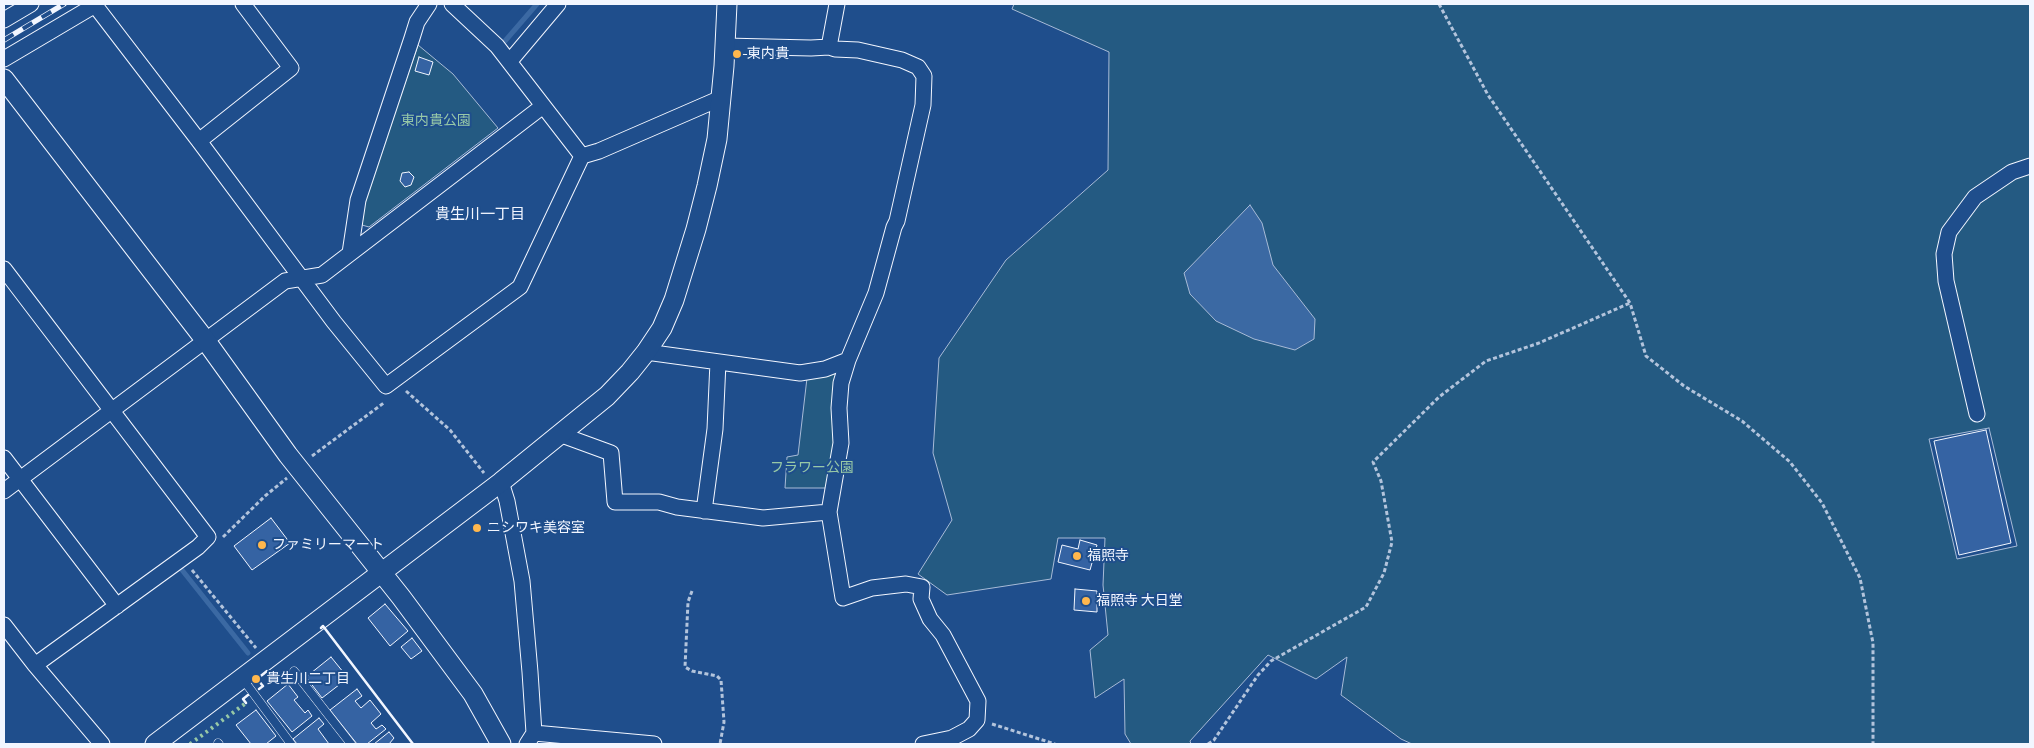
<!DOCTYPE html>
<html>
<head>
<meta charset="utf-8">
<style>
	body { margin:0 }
	#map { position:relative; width:2034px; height:748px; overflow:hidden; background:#1f4e8c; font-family:Manrope,sans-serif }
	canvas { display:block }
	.frame { position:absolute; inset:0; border:5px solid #f2f6ff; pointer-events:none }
</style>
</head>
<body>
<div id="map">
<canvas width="2034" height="748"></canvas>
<div class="frame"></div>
</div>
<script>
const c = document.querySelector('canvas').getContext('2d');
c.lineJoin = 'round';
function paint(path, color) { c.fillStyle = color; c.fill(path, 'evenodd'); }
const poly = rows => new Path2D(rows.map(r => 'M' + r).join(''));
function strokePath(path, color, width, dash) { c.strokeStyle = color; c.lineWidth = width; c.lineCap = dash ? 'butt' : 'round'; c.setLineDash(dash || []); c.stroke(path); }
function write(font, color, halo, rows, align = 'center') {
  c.font = font + ' Manrope,"Noto Sans JP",sans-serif'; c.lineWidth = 4; c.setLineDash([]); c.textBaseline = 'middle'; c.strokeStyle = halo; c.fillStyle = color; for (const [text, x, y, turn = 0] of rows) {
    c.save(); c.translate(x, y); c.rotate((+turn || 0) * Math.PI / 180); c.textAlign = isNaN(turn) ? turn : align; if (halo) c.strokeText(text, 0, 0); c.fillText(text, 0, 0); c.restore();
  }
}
const green = poly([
	[1014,4,2030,4,2030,744,1412,744,1401,739,1341,695,1347,657,1316,679,1268,655,1190,741,1191,744,1131,744,1125,734,1124,679,1095,698,1090,650,1108,635,1103,585,1105,538,1058,538,1051,579,947,595,918,574,952,520,933,453,939,358,1006,260,1108,170,1109,52,1012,9,1014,4],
	[1989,428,2017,546,1957,559,1929,439,1989,428],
	[418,45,453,74,498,128,369,227,362,225,365,199,418,45],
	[837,370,836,444,830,488,785,488,787,457,798,455,807,378,837,370]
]);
paint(green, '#245a82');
strokePath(green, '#a8bbd7', 1);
const water = poly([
	[1250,205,1262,223,1273,265,1315,319,1314,339,1295,350,1254,339,1216,321,1190,294,1184,273,1250,205]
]);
paint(water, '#3b69a3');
strokePath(water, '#a8bbd7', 1);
strokePath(poly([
	[505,41,537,4],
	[182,570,248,653]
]), '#3b69a3', 5);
const building = poly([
	[419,57,433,62,429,75,415,71,419,57],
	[409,172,414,177,411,185,405,187,400,181,402,173,409,172],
	[1986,430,2011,543,1959,555,1934,441,1986,430],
	[271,518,290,543,252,570,234,546,271,518],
	[1080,540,1097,545,1090,570,1058,562,1062,545,1078,549,1080,540],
	[1075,589,1097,591,1097,612,1074,610,1075,589],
	[385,604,408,631,390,646,368,618,385,604],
	[412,638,422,651,411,659,401,647,412,638],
	[331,657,348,678,322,698,306,677,331,657],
	[288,684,298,697,294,700,305,713,308,710,312,716,292,732,267,701,288,684],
	[357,689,362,696,355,701,361,708,370,700,381,714,371,723,376,729,382,725,386,729,367,744,357,744,330,710,357,689],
	[256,710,276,736,266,744,251,744,236,725,256,710],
	[319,718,324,724,318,729,329,744,297,744,293,739,319,718],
	[389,732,394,738,389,744,374,744,389,732]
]);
paint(building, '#3563a3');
strokePath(building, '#f2f6ff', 1);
const service = poly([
	[294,671,351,744],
	[242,678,291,744],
	[218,743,219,744]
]);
const minor = poly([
	[94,4,199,141,334,322,386,386,520,287,582,156,599,151,721,98],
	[452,4,497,46,582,156],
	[4,20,31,4],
	[725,46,811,48,829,47,835,49,858,50,902,60,918,67,924,76,923,105,897,221,894,227,876,293,848,360,841,383,839,408,841,443,829,512,843,598,872,588,906,584,922,587,921,599,930,619,943,635,978,701,977,720,969,729,952,738,923,744],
	[829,47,837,4],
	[4,59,97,4],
	[510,61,558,4],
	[199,141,291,68,243,4],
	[350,253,358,200,412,38,417,22,429,4],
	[4,269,208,537,198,547,35,665],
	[646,352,800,373,825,369,848,360],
	[1977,414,1946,281,1944,254,1949,232,1975,197,2012,172,2030,166],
	[559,434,611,453,615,502,659,502,677,507,763,518,829,512],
	[4,458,117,606],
	[501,482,507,501,522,581,530,672,534,733,527,744],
	[4,491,285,281,322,275,543,106],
	[704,511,715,429,718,362],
	[4,625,35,665,102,744],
	[534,733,654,744]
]);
const tertiary = poly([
	[4,79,206,341,288,455,401,597,473,694,501,744],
	[155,744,501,482,607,396,630,372,646,352,662,328,674,300,696,229,707,186,717,139,724,66,727,4]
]);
strokePath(service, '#f2f6ff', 9);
strokePath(minor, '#f2f6ff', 17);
strokePath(tertiary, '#f2f6ff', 21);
strokePath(poly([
	[1439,4,1488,95,1630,303,1646,356,1684,386,1742,421,1790,462,1822,503,1860,578,1873,643,1873,744],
	[406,391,450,430,484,473],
	[312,456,385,402],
	[223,537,265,496,287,478],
	[192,570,256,648],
	[692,591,688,602,685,667,692,671,717,676,721,680,724,722,720,744],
	[992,724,1055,744],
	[1208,744,1214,740,1258,675,1271,661,1366,607,1384,573,1392,542,1381,481,1373,462,1439,397,1486,361,1539,343,1630,303]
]), '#b3c4dc', 3, [4, 2.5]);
strokePath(service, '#1f4e8c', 8);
strokePath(minor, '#1f4e8c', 15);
strokePath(tertiary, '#1f4e8c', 19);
const rail = poly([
	[4,40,64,4]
]);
strokePath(rail, '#f2f6ff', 5.5);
strokePath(rail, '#1f4e8c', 4, [11]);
strokePath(poly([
	[190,744,246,703]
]), '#97c8a6', 4, [2.5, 4]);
strokePath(poly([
	[321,628,323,626,413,744],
	[259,689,263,686,257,679,267,671],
	[246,703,243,699,248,695]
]), '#f2f6ff', 2.5);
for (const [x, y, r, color] of [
	[737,54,5,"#ffb74d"],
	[477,528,5,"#ffb74d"],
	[262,545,5,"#ffb74d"],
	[1077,556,5,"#ffb74d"],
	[1086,601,5,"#ffb74d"],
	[256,679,5,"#ffb74d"]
]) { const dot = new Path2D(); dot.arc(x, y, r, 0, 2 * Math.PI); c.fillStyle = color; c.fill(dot); strokePath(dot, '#1f4e8c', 2); }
write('14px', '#f2f6ff', '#1f4e8c', [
	["東内貴",747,54],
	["ニシワキ美容室",487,528],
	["ファミリーマート",272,545],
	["福照寺",1087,556],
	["福照寺 大日堂",1096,601],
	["貴生川二丁目",266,679]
], 'left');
write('14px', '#97c8a6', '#1f4e8c', [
	["東内貴公園",436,121],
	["フラワー公園",812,468]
]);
write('15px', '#f2f6ff', '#1f4e8c', [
	["貴生川一丁目",480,215]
]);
</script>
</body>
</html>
